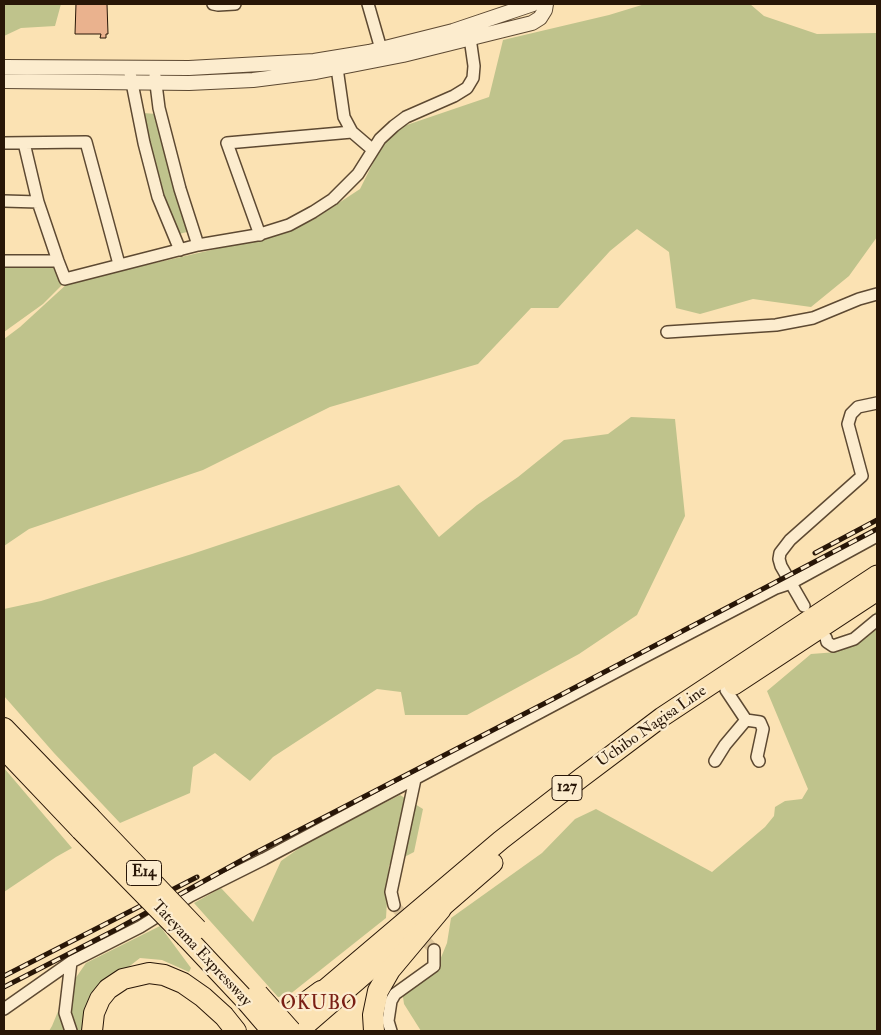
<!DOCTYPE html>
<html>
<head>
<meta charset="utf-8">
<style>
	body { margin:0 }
	#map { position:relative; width:881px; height:1035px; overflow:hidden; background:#fbe2b3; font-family:"IM FELL Double Pica",serif }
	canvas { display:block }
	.frame { position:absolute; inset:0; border:5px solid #281607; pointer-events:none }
</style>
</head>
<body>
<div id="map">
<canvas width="881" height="1035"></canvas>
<div class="frame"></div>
</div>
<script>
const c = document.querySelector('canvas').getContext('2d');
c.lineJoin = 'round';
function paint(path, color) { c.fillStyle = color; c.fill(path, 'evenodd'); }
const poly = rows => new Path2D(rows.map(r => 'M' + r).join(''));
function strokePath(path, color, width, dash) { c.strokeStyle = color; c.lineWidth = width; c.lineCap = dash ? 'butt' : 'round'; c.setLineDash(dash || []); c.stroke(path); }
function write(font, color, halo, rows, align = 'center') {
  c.font = font + ' "IM FELL Double Pica",serif'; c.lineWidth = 4.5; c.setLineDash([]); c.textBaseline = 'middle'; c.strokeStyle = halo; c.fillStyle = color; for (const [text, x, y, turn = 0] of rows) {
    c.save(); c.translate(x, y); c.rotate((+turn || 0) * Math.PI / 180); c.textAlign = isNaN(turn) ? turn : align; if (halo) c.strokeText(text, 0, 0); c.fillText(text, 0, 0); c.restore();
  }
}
paint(poly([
	[4,4,61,4,55,26,21,28,4,36],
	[645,4,750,4,764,16,817,34,877,33,877,237,849,276,811,307,753,299,700,314,676,308,669,252,637,229,610,251,558,308,531,308,478,364,330,407,203,470,29,529,4,546,4,339,20,327,68,283,268,237,313,220,360,189,389,131,489,97,503,40,609,15],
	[143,113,157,114,189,230,187,232,179,234,162,193],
	[4,266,52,266,57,270,62,285,43,304,4,332],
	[631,417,675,419,685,516,637,615,579,654,467,715,405,715,401,692,377,689,273,757,250,781,215,753,193,767,190,793,120,823,54,753,4,696,4,609,41,601,192,554,399,485,439,537,477,505,518,477,564,440,608,434],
	[877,610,877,1031,421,1031,404,1004,401,983,440,960,447,943,451,918,542,853,575,819,596,809,712,872,765,827,774,816,775,807,785,801,802,799,808,789,767,691,811,654,837,652,867,623],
	[4,768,72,848,56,857,4,892],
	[400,795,423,809,414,852,389,865,386,918,289,995,278,997,194,903,221,888,253,922,281,861,308,842],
	[160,926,191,968,189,972,162,960,140,958,90,997,84,1031,49,1031,52,1026,66,992,86,963]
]), '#bfc38c');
const building = poly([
	[76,4,107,4,108,34,106,34,106,38,100,38,101,34,75,34,76,4]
]);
paint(building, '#eab28e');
strokePath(building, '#281607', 1);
strokePath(poly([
	[394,905,434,950]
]), '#dbc399', 11, [11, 5.5]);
const minor = poly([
	[213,4,218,5,235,4],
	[368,4,381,49],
	[129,68,144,143,158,197,180,250],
	[337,68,344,117,352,132,373,150],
	[155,76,159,108,180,189,198,245],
	[4,143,86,142,119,264],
	[24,143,38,202,58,261,65,279,198,245,257,235,289,225,313,212,333,199,358,174,380,139,394,126,406,117,454,96,467,88,473,78,474,66,470,38],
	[4,201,38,202],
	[260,235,227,143,352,132],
	[4,261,58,261],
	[667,332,776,325,813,318,859,299,877,294],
	[804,606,781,566,779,559,780,553,790,540,862,476,848,424,851,414,858,407,877,403],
	[826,638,827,642,833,646,854,639,877,620],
	[726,690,746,720,760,722,763,729,757,757,759,761],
	[715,761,725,745,746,720],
	[394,905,391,892,415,779],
	[4,1009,71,962,140,927,190,896,264,859,644,657,776,588,791,583,877,536],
	[71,1031,65,1013,71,962],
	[391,1031,388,1021,391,1001,395,994,434,966,434,950]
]);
const tertiary = poly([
	[4,67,189,68,314,61,369,52,453,31,533,4],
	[4,81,189,83,253,80,316,72,403,55,532,23,540,18,545,10,546,4]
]);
const trunk = poly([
	[734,685,877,591],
	[311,1001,501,840,581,778,662,717,877,575],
	[299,1031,493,863]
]);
const motorway = poly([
	[4,728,90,817],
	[4,749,81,830],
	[186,937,248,1003],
	[268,1030,321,991],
	[92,1031,94,1013,100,999,108,989,123,979,149,973,164,975,183,983,203,997,224,1016,236,1031],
	[374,1031,373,1015,378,991,390,970,441,909]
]);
strokePath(minor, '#5d4932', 14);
strokePath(tertiary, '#5d4932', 16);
strokePath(trunk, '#281607', 21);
strokePath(motorway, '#281607', 22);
strokePath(minor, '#fcecce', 11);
strokePath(tertiary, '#fcecce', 14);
strokePath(trunk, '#fbe2b3', 19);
strokePath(motorway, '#fbe2b3', 20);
const rail = poly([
	[815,553,877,520],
	[4,976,197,877],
	[4,987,117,929,253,854,553,699,877,529]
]);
strokePath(rail, '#281607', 5);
strokePath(rail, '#fcecce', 3, [9]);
const motorwayBridge = poly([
	[90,817,197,929],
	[81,830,186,937],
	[258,994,291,1031],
	[248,1003,272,1031]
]);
strokePath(motorwayBridge, '#281607', 22, []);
strokePath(motorwayBridge, '#fbe2b3', 20);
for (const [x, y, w] of [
	[567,788,30],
	[144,873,35]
]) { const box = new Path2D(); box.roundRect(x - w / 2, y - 12.5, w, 25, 4); c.fillStyle = '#fcecce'; c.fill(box); strokePath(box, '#281607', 1); }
write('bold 15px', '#281607', null, [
	["127",567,788],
	["E14",144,873]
]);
write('16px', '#281607', '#fcecce', [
	["Uchibo Nagisa Line",652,727,-35],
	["Tateyama Expressway",201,954,47]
]);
c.letterSpacing = '1px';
write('19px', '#7a1f14', '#fcecce', [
	["OKUBO",319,1005]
]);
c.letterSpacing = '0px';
</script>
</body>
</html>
